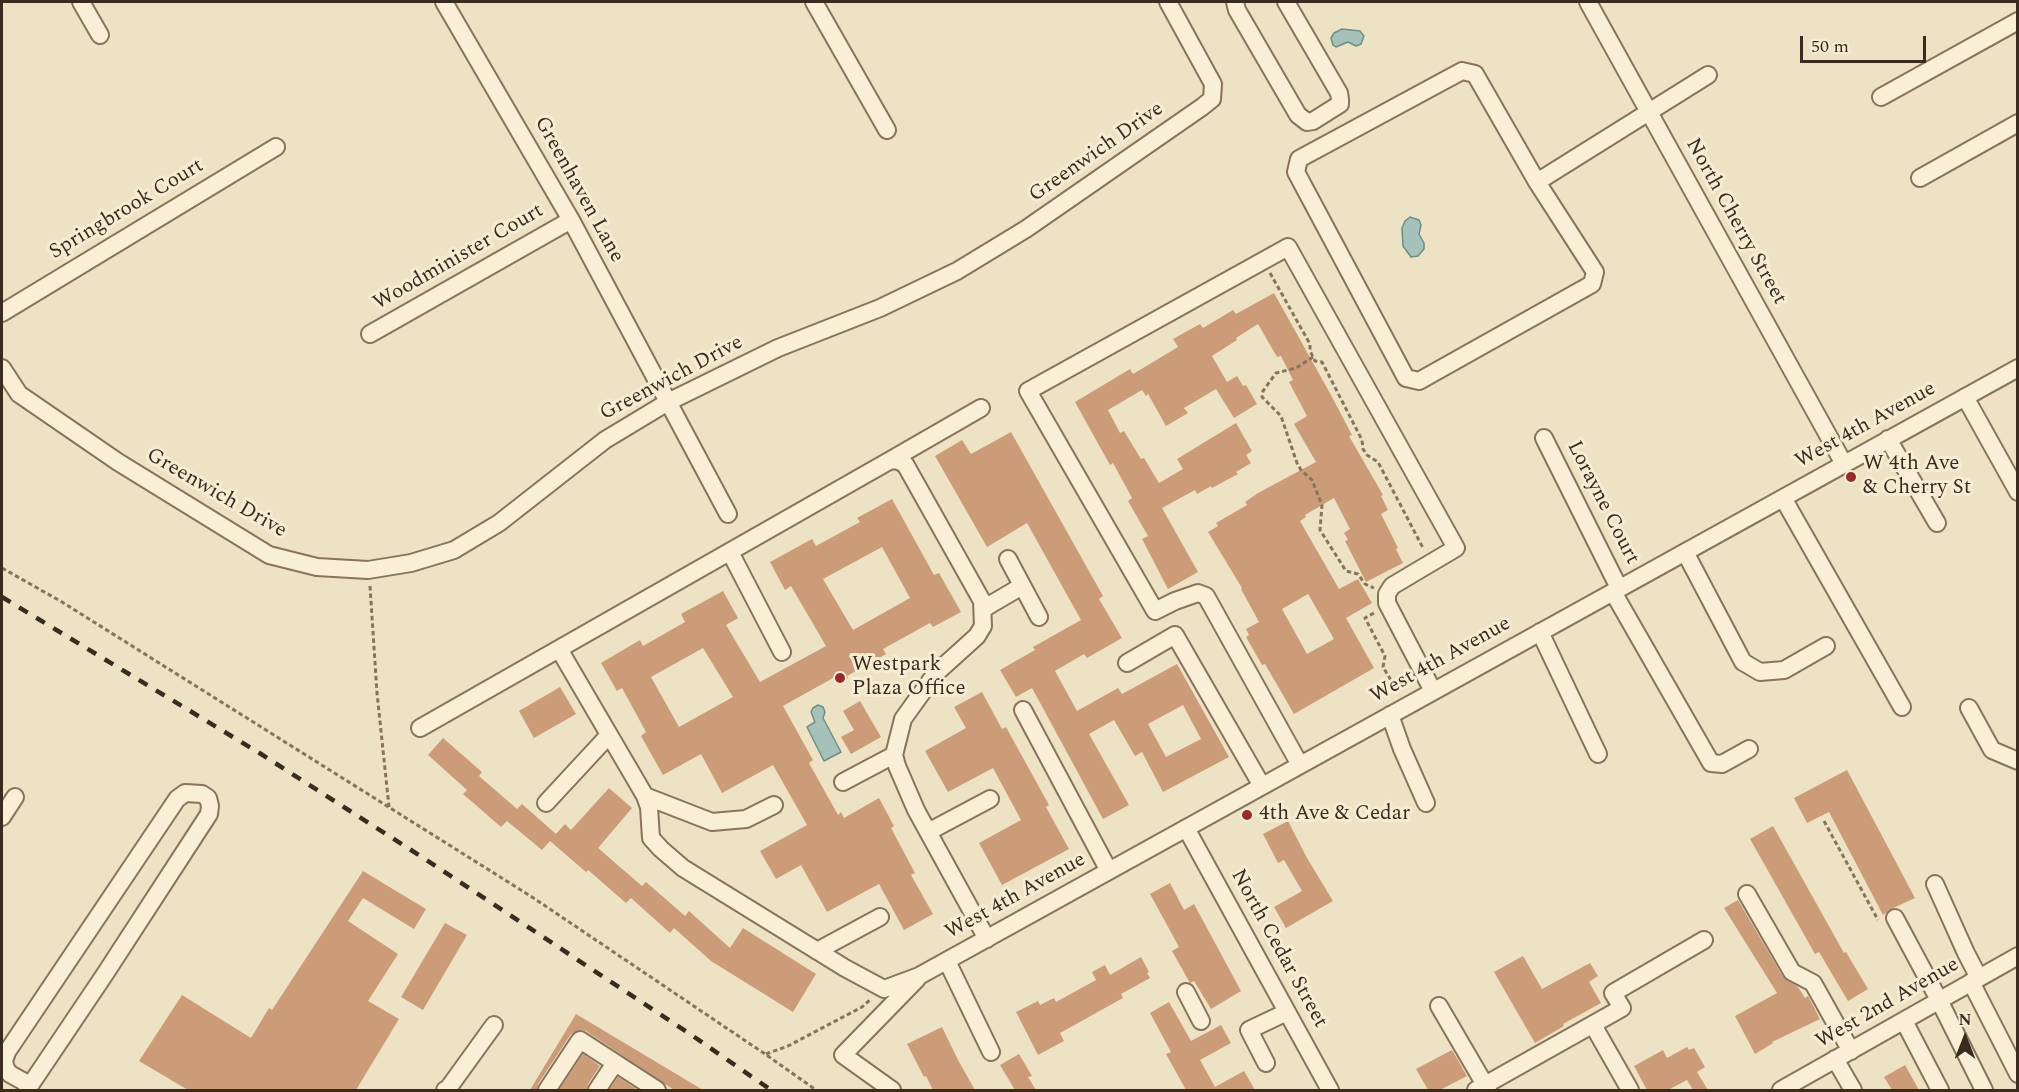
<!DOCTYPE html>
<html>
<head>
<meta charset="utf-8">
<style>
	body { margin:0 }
	#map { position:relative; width:2019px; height:1092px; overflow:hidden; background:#eee2c4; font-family:Spectral,serif }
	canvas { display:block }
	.frame { position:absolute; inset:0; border:3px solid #392b1e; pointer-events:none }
	.north { position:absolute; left:1935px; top:1008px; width:60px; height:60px; -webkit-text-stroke:4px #f6ecd3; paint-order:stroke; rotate:0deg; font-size:16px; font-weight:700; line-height:24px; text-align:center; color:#392b1e }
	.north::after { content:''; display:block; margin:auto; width:21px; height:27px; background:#392b1e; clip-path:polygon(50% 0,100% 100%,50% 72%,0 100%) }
	.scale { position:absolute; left:1800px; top:36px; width:126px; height:27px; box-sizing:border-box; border:3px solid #392b1e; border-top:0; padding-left:8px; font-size:18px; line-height:21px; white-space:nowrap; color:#392b1e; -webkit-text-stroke:4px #f6ecd3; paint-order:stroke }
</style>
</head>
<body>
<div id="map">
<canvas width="2019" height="1092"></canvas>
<div class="frame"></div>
<div class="north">N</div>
<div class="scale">50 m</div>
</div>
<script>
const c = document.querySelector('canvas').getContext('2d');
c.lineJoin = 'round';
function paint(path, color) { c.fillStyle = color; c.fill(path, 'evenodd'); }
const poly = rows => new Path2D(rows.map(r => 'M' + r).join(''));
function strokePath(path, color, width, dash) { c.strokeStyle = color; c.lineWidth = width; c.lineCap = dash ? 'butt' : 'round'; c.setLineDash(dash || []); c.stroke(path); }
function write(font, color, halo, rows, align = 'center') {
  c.font = font + ' Spectral,serif'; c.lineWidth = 6; c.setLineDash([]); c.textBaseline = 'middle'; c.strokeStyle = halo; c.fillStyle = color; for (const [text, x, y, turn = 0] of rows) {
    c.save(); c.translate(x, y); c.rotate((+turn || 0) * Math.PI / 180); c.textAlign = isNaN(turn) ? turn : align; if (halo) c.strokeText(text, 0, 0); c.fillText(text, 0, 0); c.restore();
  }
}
const water = poly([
	[1342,29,1360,31,1364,36,1361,44,1356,46,1348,42,1336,47,1333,45,1331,38,1334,33,1342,29],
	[1410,217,1419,220,1421,225,1419,234,1424,243,1424,249,1418,256,1411,257,1403,246,1402,228,1405,221,1410,217],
	[818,705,823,707,825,712,823,718,841,752,824,761,807,727,815,722,811,712,813,708,818,705]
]);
paint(water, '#a6c1b9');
strokePath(water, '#6c9087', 1.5);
paint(poly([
	[1274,293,1331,395,1352,435,1349,436,1383,495,1381,496,1388,510,1381,514,1398,548,1396,549,1403,563,1366,582,1345,541,1348,540,1344,533,1350,529,1334,498,1305,515,1306,517,1300,521,1339,589,1358,579,1372,603,1346,618,1374,668,1294,714,1265,664,1262,665,1246,637,1249,635,1246,629,1259,622,1241,589,1242,588,1208,532,1218,526,1216,523,1247,505,1245,502,1258,493,1316,462,1294,424,1307,416,1289,382,1293,380,1281,356,1277,357,1258,324,1236,338,1237,340,1212,356,1227,382,1237,376,1243,386,1246,385,1257,404,1234,418,1216,389,1184,408,1188,413,1166,426,1148,394,1146,396,1142,390,1108,410,1120,433,1124,431,1141,459,1144,458,1159,483,1183,469,1177,459,1236,423,1252,451,1246,455,1251,463,1236,472,1238,474,1212,488,1211,486,1197,494,1195,490,1162,508,1198,572,1168,589,1142,539,1148,536,1128,501,1132,498,1113,463,1110,465,1075,402,1130,369,1133,374,1178,347,1173,339,1200,324,1203,328,1233,310,1236,314],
	[1308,594,1334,639,1307,654,1282,609],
	[1011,432,1103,596,1099,599,1122,638,1087,658,1084,654,1055,671,1077,711,1118,688,1122,694,1177,664,1229,757,1163,792,1142,752,1135,756,1114,720,1089,734,1129,805,1103,819,1032,688,1016,697,1000,670,1035,650,1033,647,1081,620,1027,523,987,547,935,456,962,440,971,454],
	[1183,705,1201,739,1166,757,1148,724],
	[892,499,934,575,939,573,961,612,933,627,930,623,883,649,886,654,847,676,848,678,837,684,833,678,783,706,813,760,809,763,838,815,841,812,844,818,879,798,894,826,891,828,915,873,911,875,933,914,904,930,879,884,827,912,801,865,776,879,760,851,807,825,773,765,722,793,701,754,663,775,641,736,646,732,622,688,617,691,601,663,640,640,643,646,685,622,681,614,723,591,738,618,726,625,760,682,826,646,791,586,785,590,770,562,812,539,816,546,860,522,857,518],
	[882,547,910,598,853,630,823,579],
	[703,648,733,697,679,727,651,677],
	[560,687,576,714,534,738,519,711],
	[982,692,1002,729,1006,727,1049,805,1046,807,1069,849,1002,885,979,843,1021,820,993,768,948,792,925,751,966,728,954,707],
	[860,701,881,737,851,754,841,737,854,730,843,711],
	[443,738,482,772,479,776,517,809,522,804,556,834,554,836,565,824,571,830,609,788,632,808,598,848,642,886,646,882,685,916,689,911,730,948,743,928,816,974,793,1012,711,961,674,928,670,933,631,898,626,903,588,870,586,872,550,841,542,850,507,821,501,827,463,794,467,790,428,755],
	[1847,770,1915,898,1891,909,1883,915,1829,812,1807,823,1794,798],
	[1288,821,1307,858,1333,901,1286,928,1274,907,1302,891,1284,860,1278,863,1263,834],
	[1773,826,1844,953,1846,952,1868,989,1848,1001,1819,952,1815,954,1750,839],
	[363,871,426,909,414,929,363,898,348,921,398,954,368,1001,399,1019,356,1090,188,1090,139,1061,182,995,251,1038,269,1008,272,1010],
	[1170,883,1184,910,1194,904,1241,991,1211,1009,1194,981,1190,983,1172,951,1179,947,1150,894],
	[1738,900,1783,977,1798,987,1805,998,1808,996,1820,1019,1772,1042,1773,1043,1755,1054,1735,1016,1777,993,1724,908],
	[445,923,467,935,423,1010,401,997],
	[1523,956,1542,989,1590,963,1598,976,1589,982,1601,1003,1563,1024,1564,1026,1535,1043,1494,972],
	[1141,957,1149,972,1147,973,1150,978,1121,994,1123,998,1060,1033,1064,1041,1038,1055,1016,1012,1038,1001,1040,1005,1054,998,1056,1002,1096,980,1092,972,1105,965,1110,975],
	[1169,1002,1191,1041,1221,1025,1231,1043,1200,1060,1215,1087,1244,1071,1255,1090,1186,1090,1166,1054,1171,1052,1150,1013],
	[576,1014,703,1090,674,1090,586,1031,580,1030,571,1034,538,1084,537,1090,530,1090],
	[942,1027,958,1060,975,1090,933,1090,926,1076,924,1077,907,1044],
	[1687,1047,1689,1050,1694,1048,1705,1067,1697,1072,1708,1090,1693,1090,1687,1080,1668,1090,1647,1090,1634,1066,1663,1050,1667,1058],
	[1452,1050,1467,1076,1440,1090,1428,1090,1416,1069],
	[583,1054,600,1066,588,1084,587,1090,559,1090],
	[1019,1054,1032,1076,1028,1077,1036,1090,1015,1090,1000,1065],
	[1905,1065,1919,1090,1892,1090,1884,1077],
	[618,1077,635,1088,634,1090,609,1090]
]), '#cc9c79');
const minor = poly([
	[81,2,100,35],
	[444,2,571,220,728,514],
	[814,2,887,130],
	[1235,2,1237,10,1298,115,1307,122,1313,121,1340,104,1340,99,1339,93,1286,2],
	[1588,2,1844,464],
	[1462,71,1475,74,1537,182,1595,272,1592,284,1419,381,1406,378,1296,172,1299,159,1462,71],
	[1881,97,2018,21],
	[1920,178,2018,123],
	[1537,182,1708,75],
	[2,313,276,147],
	[370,334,571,220],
	[2,368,19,394,118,462,269,555,317,567,368,570,411,563,454,550,499,523,605,440,668,402,778,348,880,308,957,271,1026,229,1202,107,1212,99,1213,84,1168,2],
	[1965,397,2018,492],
	[1544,438,1619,588],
	[1888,439,1937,523],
	[889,461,981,408],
	[1783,498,1902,707],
	[730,552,782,652],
	[1685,552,1743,662,1760,672,1784,670,1826,646],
	[1008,559,1039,617],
	[1613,592,1711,763,1722,764,1749,749],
	[983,609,1022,586],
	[1540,632,1598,754],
	[559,649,645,796,649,807,651,838,661,849,683,868,845,968,884,989,919,976,2018,368],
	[1127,663,1175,635,1262,786],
	[1969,708,1992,750,2018,761],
	[1023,710,1109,871],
	[1390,715,1402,749,1426,803],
	[420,728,889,461,896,460,905,464,982,601,983,626,977,636,936,673,903,719,894,755,897,766,916,810,987,939],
	[1300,765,1206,596,1198,593,1175,601,1155,611,1028,391,1288,247,1456,548,1392,586,1387,594,1387,603,1433,691],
	[843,782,894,755],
	[645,796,712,822,746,819,774,805],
	[546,803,609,735],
	[2,817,15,797],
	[1186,828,1330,1090],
	[928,832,990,799],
	[1935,884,1966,953,1979,978],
	[1747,894,1792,972,1813,983,1851,1051],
	[1895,918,1939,1000,1984,1090],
	[817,951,880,917],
	[947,961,991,1052],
	[1971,982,2018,1074],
	[1186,992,1201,1021],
	[1439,1006,1488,1090],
	[1904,1021,1940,1090],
	[1593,1025,1630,1090],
	[1835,1059,1853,1090],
	[1266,1063,1249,1030,1287,1012],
	[27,1090,105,974,209,814,210,806,208,798,202,794,185,793,177,799,7,1052,4,1061,6,1069,10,1074,30,1085],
	[445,1090,447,1090,494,1025],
	[547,1090,580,1040,657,1090],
	[597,1090,615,1063],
	[892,1090,843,1055,917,979],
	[1476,1090,1622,1008,1613,993,1704,940],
	[1781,1090,2018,956]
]);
strokePath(minor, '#89735a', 20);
strokePath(poly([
	[1270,273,1310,344,1310,351,1315,361,1322,362,1362,440,1363,449,1367,455,1378,462,1423,548],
	[1313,357,1296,368,1276,373,1263,391,1262,397,1281,416,1297,463,1301,470,1312,480,1322,505,1320,530,1346,571,1358,574,1365,584,1374,588],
	[2,568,62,602,532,897,765,1054,816,1090],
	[370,586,377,693,389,807],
	[1374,613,1365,618,1385,656,1383,667,1398,692],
	[1824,821,1878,920],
	[766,1054,788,1046,862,1007,871,999]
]), '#89735a', 3, [4.5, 3]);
strokePath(minor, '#f9efd7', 16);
strokePath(poly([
	[2,597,261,754,425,859,690,1034,771,1090]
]), '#392b1e', 4.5, [10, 10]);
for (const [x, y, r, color] of [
	[1851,477,6,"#982a2a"],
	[840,678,6,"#982a2a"],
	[1247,815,6,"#982a2a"]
]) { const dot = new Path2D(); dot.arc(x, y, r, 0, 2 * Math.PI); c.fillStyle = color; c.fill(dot); strokePath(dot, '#f6ecd3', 2); }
write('21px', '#392b1e', '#f6ecd3', [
	["Greenwich Drive",1097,153,-35],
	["Greenhaven Lane",578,190,61],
	["Springbrook Court",127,210,-31],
	["North Cherry Street",1735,222,61],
	["Woodminister Court",459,258,-30],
	["Greenwich Drive",672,379,-28],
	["West 4th Avenue",1866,426,-29],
	["Greenwich Drive",216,494,30],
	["Lorayne Court",1602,503,63],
	["West 4th Avenue",1441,661,-29],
	["West 4th Avenue",1016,897,-29],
	["North Cedar Street",1278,949,61],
	["West 2nd Avenue",1888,1004,-30]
]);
write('21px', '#392b1e', '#f6ecd3', [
	["W 4th Ave",1863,465],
	["& Cherry St",1863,489],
	["Westpark",852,666],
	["Plaza Office",852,690],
	["4th Ave & Cedar",1259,815]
], 'left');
</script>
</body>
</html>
